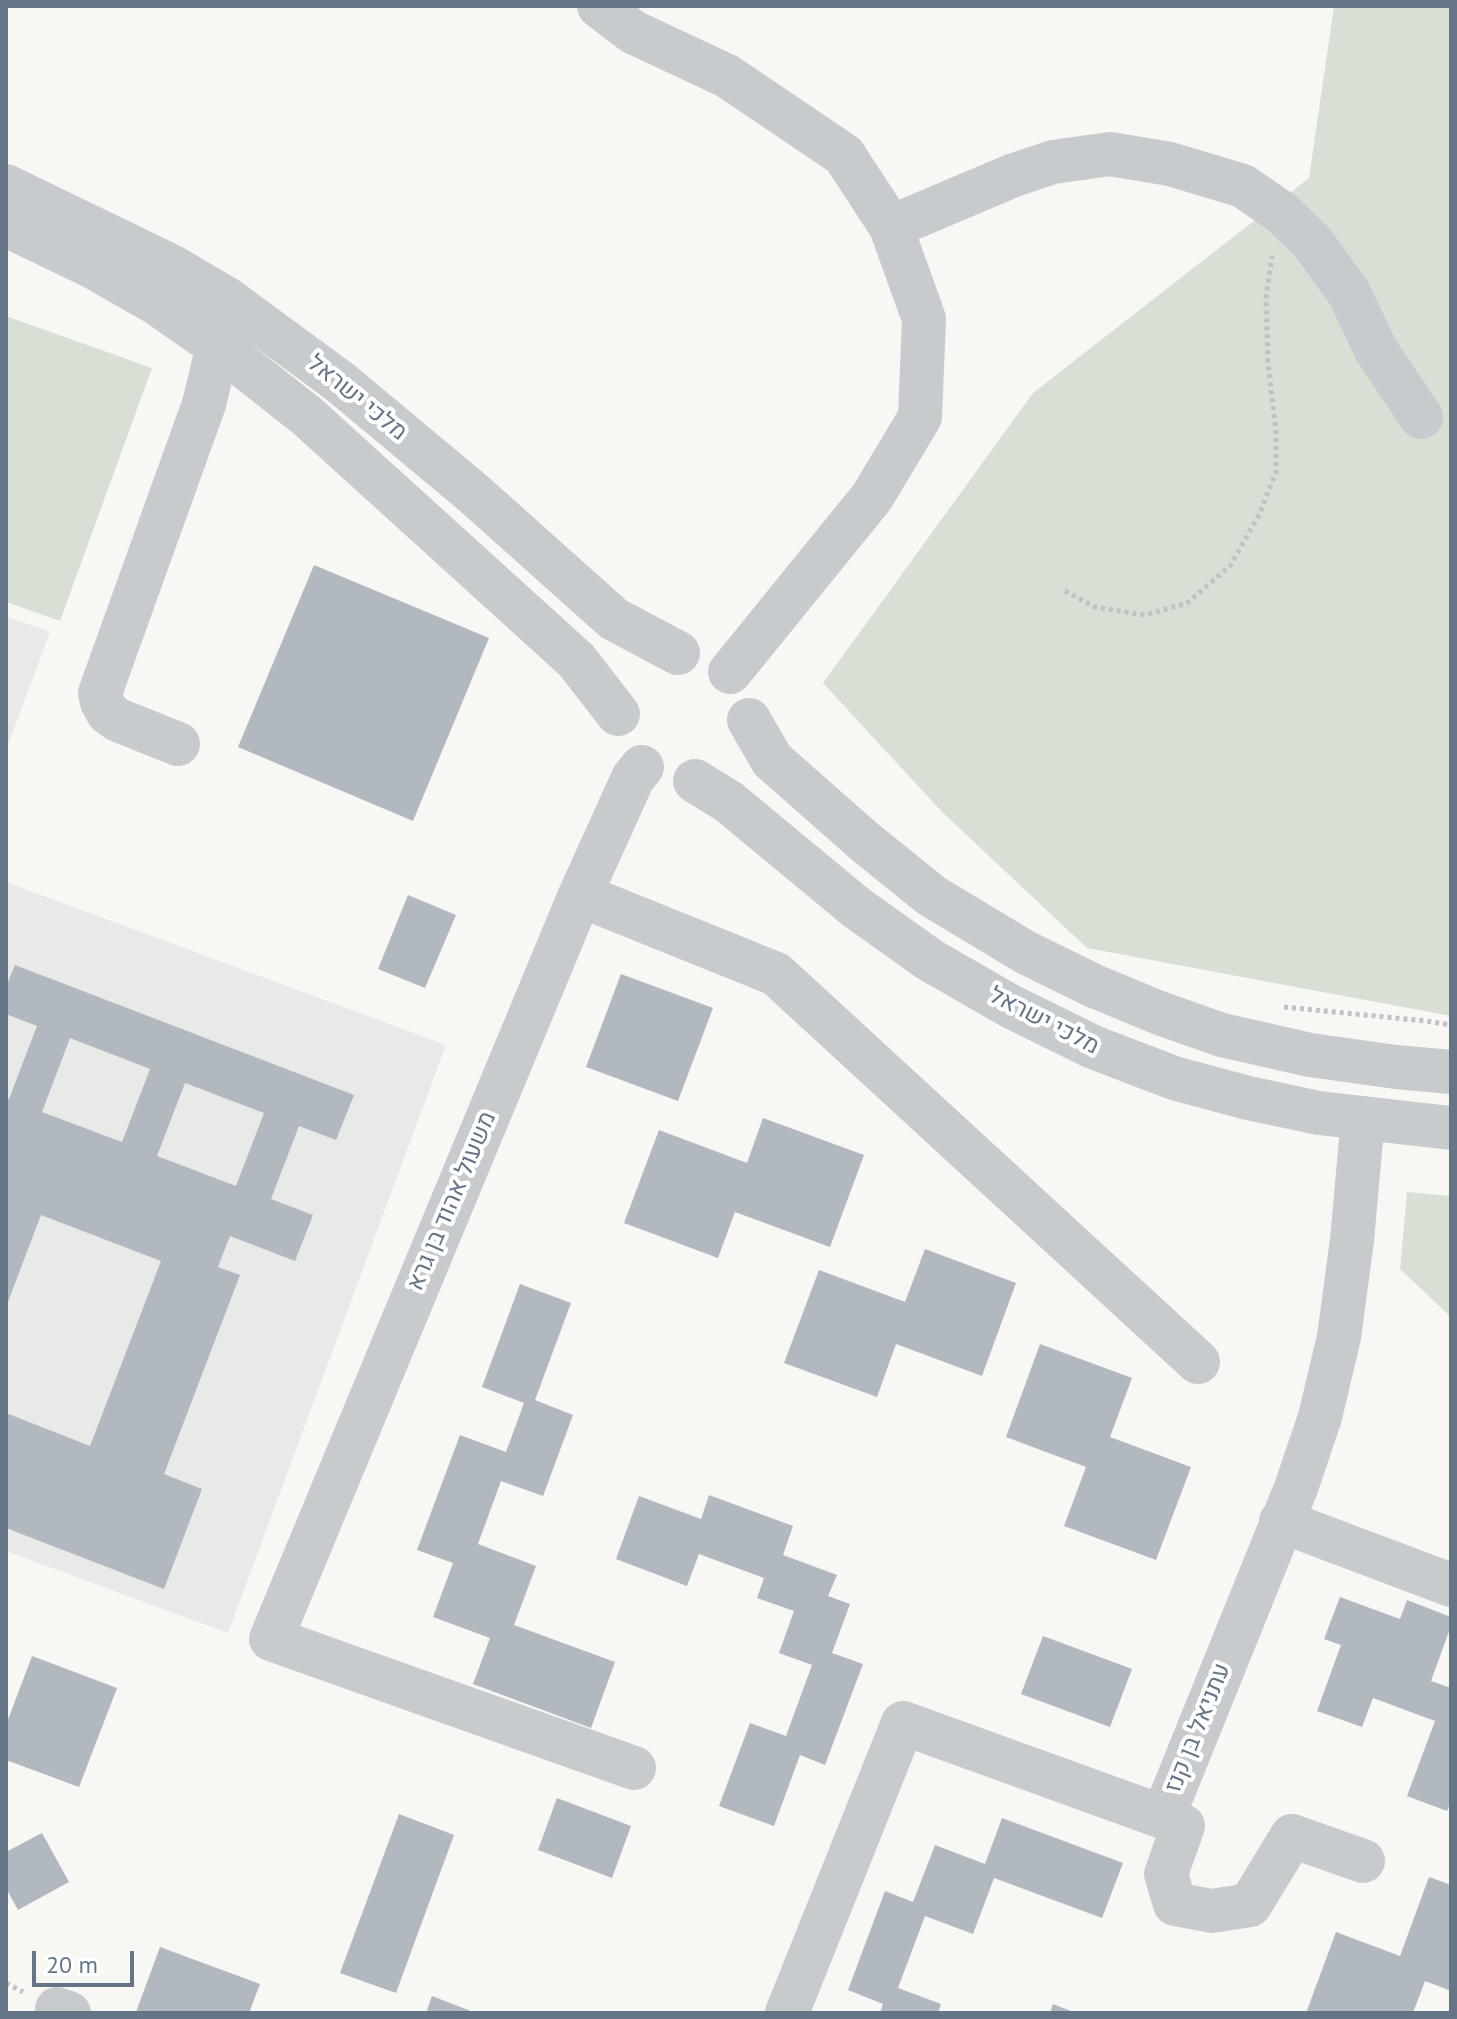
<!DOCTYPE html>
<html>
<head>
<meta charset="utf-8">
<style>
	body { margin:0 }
	#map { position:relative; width:1457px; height:2019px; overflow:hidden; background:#f7f8f4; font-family:"PT Sans",sans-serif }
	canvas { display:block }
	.frame { position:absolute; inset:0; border:8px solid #647588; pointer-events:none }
	.scale { position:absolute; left:32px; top:1951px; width:102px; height:36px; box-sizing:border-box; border:4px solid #647588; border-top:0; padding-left:10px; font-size:24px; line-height:28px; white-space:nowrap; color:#647588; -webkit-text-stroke:6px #fff; paint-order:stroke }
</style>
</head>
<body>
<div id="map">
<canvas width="1457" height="2019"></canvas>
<div class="frame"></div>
<div class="scale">20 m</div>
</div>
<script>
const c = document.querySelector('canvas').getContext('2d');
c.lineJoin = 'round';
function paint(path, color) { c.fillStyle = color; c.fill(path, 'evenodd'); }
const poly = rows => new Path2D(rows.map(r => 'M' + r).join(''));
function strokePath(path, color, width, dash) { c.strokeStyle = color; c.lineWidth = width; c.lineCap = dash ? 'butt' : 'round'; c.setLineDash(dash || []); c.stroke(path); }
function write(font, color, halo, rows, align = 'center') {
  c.font = font + ' "PT Sans",Heebo,sans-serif'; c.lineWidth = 8; c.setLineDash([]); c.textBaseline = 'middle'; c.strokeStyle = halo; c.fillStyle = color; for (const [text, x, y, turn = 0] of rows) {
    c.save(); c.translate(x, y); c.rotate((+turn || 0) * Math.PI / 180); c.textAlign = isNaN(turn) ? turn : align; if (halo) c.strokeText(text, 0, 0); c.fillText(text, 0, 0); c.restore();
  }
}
paint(poly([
	[6,616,50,632,6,750],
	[6,882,446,1045,228,1633,6,1551]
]), '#e8eae8');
paint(poly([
	[1334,6,1451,6,1451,1016,1087,948,943,813,823,683,1033,393,1309,178],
	[6,316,152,368,60,621,6,602],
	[1407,1192,1451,1196,1451,1317,1400,1269]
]), '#d8e0d5');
paint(poly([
	[314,565,489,638,413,821,238,747],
	[408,895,456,915,425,988,378,969],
	[15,965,354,1095,336,1140,299,1126,271,1199,313,1215,295,1261,230,1236,218,1267,240,1275,164,1474,202,1489,164,1589,6,1528,6,1413,90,1446,161,1261,41,1215,6,1307,6,1098,9,1099,37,1026,6,1014,6,987],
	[70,1038,150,1069,122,1142,42,1112],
	[185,1083,264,1113,236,1186,157,1156],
	[621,974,713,1008,678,1101,586,1067],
	[763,1118,864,1155,830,1247,735,1212,718,1258,624,1223,659,1130,747,1163],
	[925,1249,1016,1283,982,1376,896,1344,877,1397,784,1363,819,1270,905,1302],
	[520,1284,571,1303,535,1400,573,1415,543,1496,501,1481,478,1544,536,1566,514,1625,615,1662,591,1728,473,1684,490,1638,433,1617,453,1563,417,1550,460,1435,506,1452,524,1403,482,1387],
	[1040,1344,1132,1378,1110,1437,1191,1467,1156,1560,1064,1526,1086,1467,1006,1437],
	[709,1495,793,1526,783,1555,837,1575,828,1596,850,1604,832,1653,863,1664,825,1765,800,1755,774,1826,719,1806,750,1723,786,1736,812,1665,779,1653,794,1611,757,1598,764,1578,699,1554,687,1586,616,1559,639,1496,701,1519],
	[1340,1597,1400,1619,1407,1600,1451,1617,1451,1626,1431,1681,1451,1688,1451,1801,1447,1811,1407,1796,1435,1721,1373,1698,1362,1727,1317,1711,1341,1645,1324,1639],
	[1043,1636,1132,1669,1110,1727,1021,1694],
	[32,1656,117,1688,79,1787,6,1760,6,1725],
	[557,1798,631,1826,612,1878,538,1850],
	[399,1814,454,1835,396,1993,340,1973],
	[1002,1818,1123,1863,1102,1918,994,1878,973,1934,925,1916,898,1988,941,2004,938,2013,880,2013,883,2004,848,1990,885,1891,913,1902,935,1845,985,1864],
	[42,1833,69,1882,18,1910,6,1888,6,1852],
	[1429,1877,1451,1885,1451,1991,1425,1981,1413,2013,1306,2013,1336,1932,1400,1956],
	[160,1947,260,1984,249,2013,136,2012],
	[432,1996,476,2013,426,2013],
	[1053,2004,1076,2013,1050,2013]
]), '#b1b8bf');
strokePath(poly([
	[1065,591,1095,607,1145,615,1187,603,1230,566,1259,515,1276,472,1276,432,1268,362,1266,298,1272,256],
	[1284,1007,1426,1021,1451,1025],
	[6,1983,23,1992]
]), '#c0c2c5', 5, [4, 4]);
strokePath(poly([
	[599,6,633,32,727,76,844,155,891,227,924,319,920,417,872,497,730,672],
	[6,186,171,266,227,299,340,382,473,493,614,619,678,653],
	[6,225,93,267,156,303,218,346,307,416,576,660,618,714],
	[891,227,1014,175,1053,162,1110,154,1170,164,1243,186,1282,213,1312,242,1349,293,1376,350,1421,417],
	[749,720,772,760,865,842,932,896,1025,952,1094,986,1162,1014,1222,1035,1310,1055,1396,1067,1451,1072],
	[178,744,118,720,108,713,102,702,100,693,204,404,218,346],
	[695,781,729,802,857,908,930,960,1010,1006,1093,1047,1174,1078,1248,1098,1319,1113,1451,1128],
	[580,895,776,974,1198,1362],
	[1281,1521,1451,1585],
	[634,1768,271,1639,580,895,633,778,642,767],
	[1163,1817,1183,1826,1166,1874,1175,1904,1212,1911,1250,1905,1292,1836,1363,1861],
	[57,2009,69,2013],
	[787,2013,903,1723,1163,1817,1296,1488,1320,1417,1339,1337,1352,1240,1363,1118]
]), '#c7cbce', 44);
write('24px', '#647588', '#fff', [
	["מלכי ישראל",357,398,39],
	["מלכי ישראל",1044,1021,27],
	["משעול אהוד בן גרא",452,1201,-67],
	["עתניאל בן קנז",1198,1728,-68]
]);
</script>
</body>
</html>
